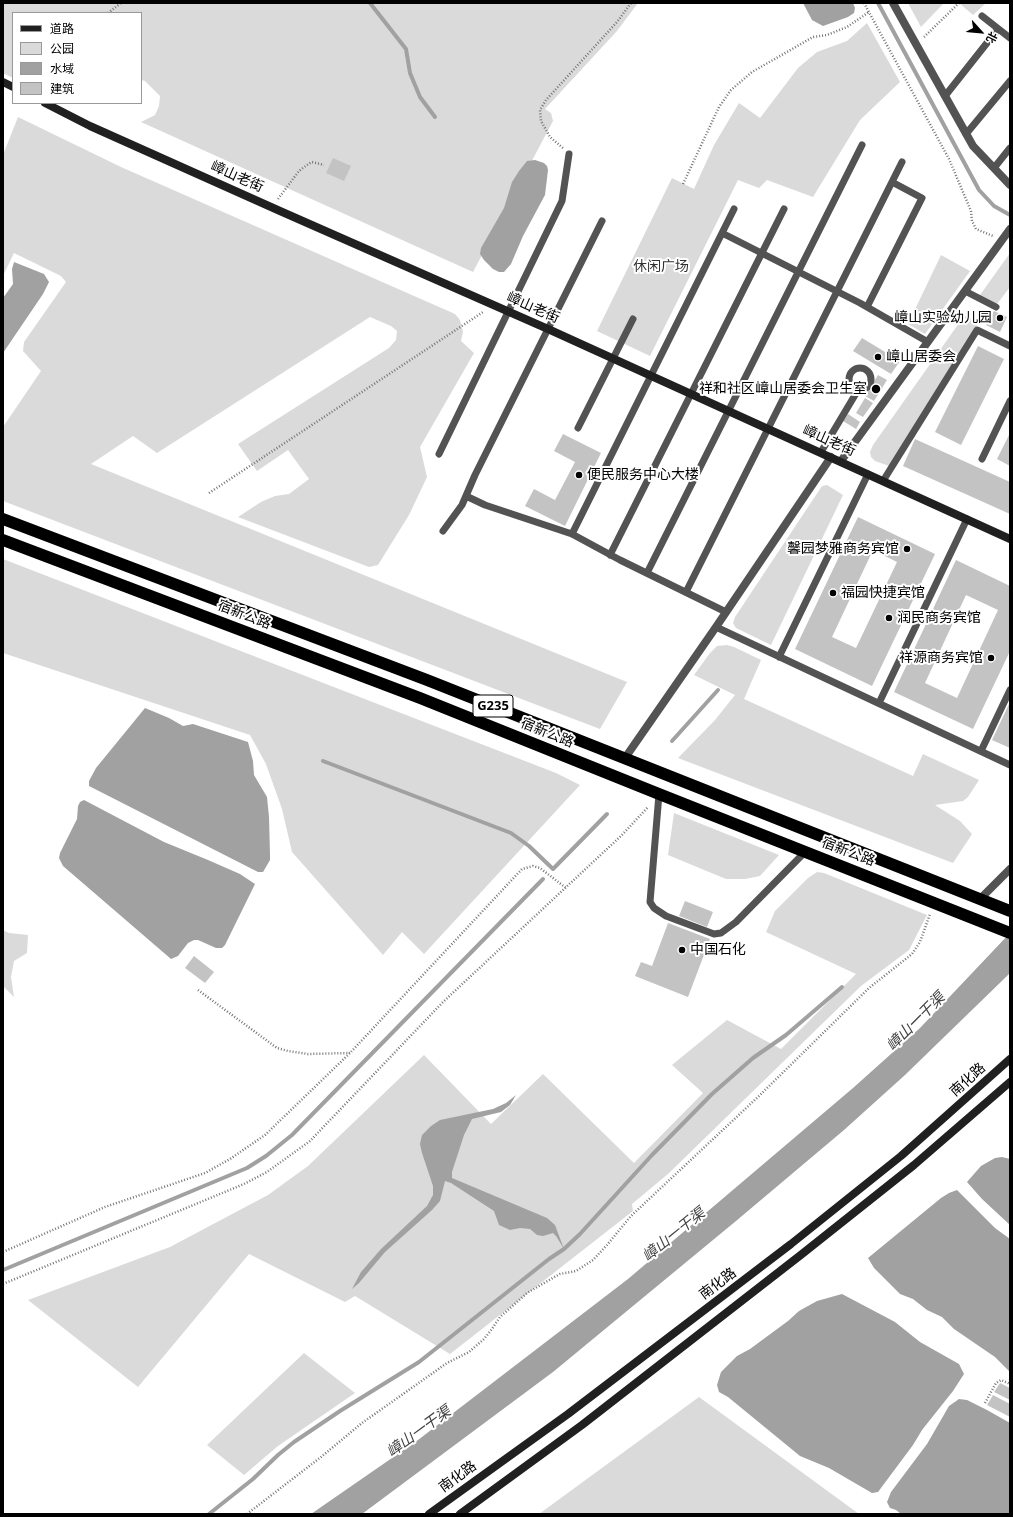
<!DOCTYPE html>
<html>
<head>
<meta charset="utf-8">
<style>
	body { margin:0 }
	#map { position:relative; width:1013px; height:1517px; overflow:hidden; background:#fff; font-family:"Open Sans","Noto Sans SC",sans-serif }
	canvas { display:block }
	.frame { position:absolute; inset:0; border:4px solid #000; pointer-events:none }
	.legend { position:absolute; left:12px; top:12px; width:130px; height:92px; box-sizing:border-box; background:#fff; border:1px solid #999; margin:0; padding:5px 7px; list-style:none; font-size:12px; color:#000 }
	.legend li { display:flex; align-items:center; gap:8px; height:20px }
	.legend b { width:20px; border:1px solid #999 }
	.north { position:absolute; left:961px; top:12px; width:40px; height:40px; -webkit-text-stroke:3px #fff; paint-order:stroke; rotate:117deg; font-size:11px; font-weight:700; line-height:16px; text-align:center; color:#000 }
	.north::after { content:''; display:block; margin:auto; width:14px; height:18px; background:#000; clip-path:polygon(50% 0,100% 100%,50% 72%,0 100%) }
</style>
</head>
<body>
<div id="map">
<canvas width="1013" height="1517"></canvas>
<div class="frame"></div>
<ul class="legend">
<li><b style="height:5px;background:#202020"></b>道路</li>
<li><b style="height:11px;background:#dadada"></b>公园</li>
<li><b style="height:11px;background:#a1a1a1"></b>水域</li>
<li><b style="height:11px;background:#c3c3c3"></b>建筑</li>
</ul>
<div class="north">北</div>
</div>
<script>
const c = document.querySelector('canvas').getContext('2d');
c.lineJoin = 'round';
function paint(path, color) { c.fillStyle = color; c.fill(path, 'evenodd'); }
const poly = rows => new Path2D(rows.map(r => 'M' + r).join(''));
function strokePath(path, color, width, dash) { c.strokeStyle = color; c.lineWidth = width; c.lineCap = dash ? 'butt' : 'round'; c.setLineDash(dash || []); c.stroke(path); }
function write(font, color, halo, rows, align = 'center') {
  c.font = font + ' "Open Sans","Noto Sans SC",sans-serif'; c.lineWidth = 4; c.setLineDash([]); c.textBaseline = 'middle'; c.strokeStyle = halo; c.fillStyle = color; for (const [text, x, y, turn = 0] of rows) {
    c.save(); c.translate(x, y); c.rotate((+turn || 0) * Math.PI / 180); c.textAlign = isNaN(turn) ? turn : align; if (halo) c.strokeText(text, 0, 0); c.fillText(text, 0, 0); c.restore();
  }
}
paint(poly([
	[3,3,638,3,617,31,545,109,551,113,553,121,473,272,141,122,155,115,159,106,160,96,145,81,141,80,141,13,13,13,13,78,3,73],
	[908,3,944,3,921,27],
	[959,3,986,3,973,15],
	[867,23,900,82,860,120,813,197,767,180,759,188,738,180,650,356,597,331,672,178,694,189,714,145,739,103,760,118,798,68,817,52,847,41],
	[18,117,121,167,455,314,460,320,463,332,461,341,474,353,420,447,427,477,409,515,378,565,369,567,238,517,261,502,275,496,289,494,309,479,288,450,257,471,238,444,389,348,396,340,397,331,391,326,370,317,157,453,133,436,91,464,627,682,600,729,3,501,3,427,41,371,23,351,24,342,66,282,61,276,14,253,3,276,3,155],
	[1010,253,1010,287,997,304,980,295],
	[941,255,970,271,925,334,908,324],
	[964,316,969,317,979,322,889,466,875,461,871,457,870,452,873,445],
	[827,485,843,495,771,645,736,628,733,623,735,617,822,486],
	[3,559,556,773,580,785,424,954,402,932,383,955,292,852,282,809,266,764,250,735,3,653],
	[727,645,734,647,761,660,744,699,913,776,923,754,979,780,968,797,963,801,935,805,960,821,972,834,953,863,678,758,715,720,735,695,694,675,710,653,717,646],
	[674,813,779,855,760,876,745,879,726,879,668,855],
	[817,872,824,873,927,915,909,950,861,986,668,1174,632,1204,633,1211,450,1354,355,1296,345,1302,249,1254,138,1387,28,1300,170,1247,268,1195,308,1166,424,1055,491,1124,543,1074,634,1163,703,1093,672,1065,727,1020,781,1049,856,974,766,932,775,911,808,878],
	[3,930,9,933,28,935,27,953,14,961,11,977,14,997,3,986],
	[304,1353,355,1393,278,1446,244,1475,207,1445],
	[699,1397,859,1514,539,1514]
]), '#dadada');
paint(poly([
	[803,3,853,3,855,8,854,13,848,17,823,26,812,20],
	[535,160,544,163,547,166,548,170,545,195,523,236,511,264,504,272,499,272,493,269,484,260,480,254,481,248,504,208,512,182,519,171,527,161],
	[14,262,44,274,49,282,43,294,3,353,3,298,13,284,12,269],
	[145,708,169,718,183,726,193,724,248,742,253,761,254,775,267,797,269,817,270,855,270,860,263,872,258,872,89,786,89,781,96,768],
	[84,800,164,842,208,860,240,874,255,884,225,945,222,948,216,948,198,940,194,940,188,943,178,956,171,959,63,866,59,858,60,853,77,819,78,806,80,802],
	[1010,933,1010,973,1008,975,905,1075,844,1130,736,1221,553,1372,362,1514,311,1514,418,1440,628,1279,853,1088,920,1028],
	[516,1095,510,1105,501,1112,472,1119,464,1135,452,1172,452,1178,547,1218,555,1225,564,1249,556,1236,553,1233,543,1236,537,1235,530,1229,520,1228,510,1230,499,1225,494,1211,451,1183,445,1181,440,1201,432,1210,385,1252,359,1283,352,1289,361,1272,381,1249,427,1206,433,1195,433,1186,422,1153,420,1144,422,1135,431,1126,440,1120,493,1109,506,1103],
	[1002,1157,1010,1159,1010,1225,982,1199,967,1182,981,1166,995,1158],
	[957,1190,995,1228,1010,1239,1010,1372,995,1357,954,1329,942,1317,927,1310,913,1299,900,1294,874,1268,868,1258,941,1198,949,1193],
	[842,1294,895,1322,920,1342,959,1364,964,1374,953,1391,922,1430,913,1445,878,1492,872,1493,829,1468,800,1456,728,1397,719,1392,717,1385,721,1372,737,1356,750,1349,788,1321,799,1311,817,1301],
	[959,1399,967,1400,987,1410,1010,1423,1010,1514,901,1514,896,1510,890,1508,887,1502,891,1492,927,1444,949,1406]
]), '#a1a1a1');
strokePath(poly([
	[370,3,406,49,410,73,420,97,435,117],
	[878,3,979,190,994,206,1010,215],
	[672,741,718,690],
	[323,761,511,833,529,846,553,869,607,814],
	[3,1270,247,1168,266,1156,292,1135,543,879],
	[209,1514,253,1479,278,1455,294,1442,340,1411,419,1362,549,1259,564,1249,580,1234,652,1155,712,1094,753,1058,786,1035,842,987]
]), '#a1a1a1', 4);
paint(poly([
	[333,158,351,166,344,181,326,173],
	[994,311,1007,317,1000,332,986,325],
	[862,338,900,361,891,374,853,351],
	[978,346,1004,359,961,445,935,432],
	[878,375,887,380,874,401,865,396],
	[865,398,873,403,863,417,856,413],
	[848,414,860,422,856,429,843,421],
	[1010,433,1010,466,997,459],
	[563,434,601,453,565,526,525,506,534,489,555,500,575,462,554,451],
	[915,439,1010,482,1010,514,903,466],
	[858,517,935,554,872,686,795,649],
	[873,550,897,562,856,648,832,637],
	[956,560,1010,586,1010,651,973,729,894,692],
	[966,595,998,610,957,698,925,683],
	[1010,702,1010,748,992,740],
	[685,901,713,912,707,927,679,916],
	[668,923,710,939,688,997,635,976,641,962,652,966],
	[194,956,214,972,205,983,185,968],
	[1000,1383,1010,1388,1010,1400,994,1392],
	[993,1395,1010,1404,1010,1417,987,1405]
]), '#c3c3c3');
strokePath(poly([
	[864,3,949,159,971,211,972,221,976,229,993,236],
	[108,13,121,3],
	[924,37,959,3],
	[563,148,550,137,541,121,540,110,546,100,617,22,631,3],
	[683,184,719,107,731,90,752,72,813,37,827,35,847,27,869,12],
	[278,199,299,171,307,165,312,162,324,165],
	[209,493,483,312],
	[198,990,277,1048,288,1051,308,1054,350,1053],
	[3,1252,105,1207,205,1173,230,1159,265,1135,350,1053,522,869,533,866,540,868,566,888],
	[3,1284,244,1184,267,1172,310,1141,443,1002,622,835,648,807],
	[985,1403,996,1383,1001,1380,1010,1384],
	[247,1514,321,1457,362,1423,447,1363,469,1352,484,1339,492,1329,500,1317,527,1293,551,1279,560,1274,576,1271,593,1260,607,1245,631,1216,759,1096,869,988,912,954,920,942,930,914]
]), '#757575', 2.5, [1, 2]);
strokePath(poly([
	[982,16,1010,38],
	[945,96,998,29],
	[966,134,1010,81],
	[994,168,1010,148],
	[722,233,860,303,928,342],
	[965,291,996,307],
	[867,307,922,198,892,182],
	'849 379a11 11 0 1 1 22 0a11 11 0 1 1-22 0Z',
	[578,428,633,319],
	[821,452,858,390],
	[439,454,562,201,569,154],
	[982,459,1010,401],
	[883,481,977,330,1010,346],
	[466,496,485,505,572,534,620,560,726,612],
	[443,531,462,505,475,475,602,221],
	[572,534,734,209],
	[610,555,784,209],
	[647,573,862,145],
	[686,592,902,162],
	[716,627,1010,765],
	[779,657,868,474],
	[879,703,967,519],
	[981,751,1010,690],
	[659,794,650,902,654,908,666,916,714,934,721,933,736,922,805,852]
]), '#535353', 7);
strokePath(poly([
	[893,3,973,146,1010,185],
	[841,461,1010,229],
	[625,758,716,627,831,457],
	[980,899,1010,869]
]), '#535353', 8);
strokePath(poly([
	[3,82,13,87],
	[45,103,90,126,280,211,548,329,1010,539],
	[429,1514,568,1414,791,1244,901,1156,1010,1059],
	[460,1514,582,1425,802,1254,914,1165,1010,1082]
]), '#202020', 8);
strokePath(poly([
	[3,519,427,680,1010,911],
	[3,540,420,698,659,794,1010,933]
]), '#000', 12);
for (const [x, y, r, color] of [
	[1000,318,4,"#000"],
	[878,357,4,"#000"],
	[876,389,5,"#000"],
	[579,475,4,"#000"],
	[907,549,4,"#000"],
	[833,593,4,"#000"],
	[889,618,4,"#000"],
	[991,658,4,"#000"],
	[682,950,4,"#000"]
]) { const dot = new Path2D(); dot.arc(x, y, r, 0, 2 * Math.PI); c.fillStyle = color; c.fill(dot); strokePath(dot, '#fff', 1.5); }
for (const [x, y, w] of [
	[493,706,40]
]) { const box = new Path2D(); box.roundRect(x - w / 2, y - 11, w, 22, 3); c.fillStyle = '#fff'; c.fill(box); strokePath(box, '#000', 1); }
write('bold 13px', '#000', null, [
	["G235",493,706]
]);
write('14px', '#000', '#fff', [
	["嶂山老街",237,177,24],
	["嶂山老街",533,308,24],
	["嶂山老街",829,441,24],
	["宿新公路",244,615,21],
	["宿新公路",547,733,22],
	["宿新公路",848,852,21],
	["南化路",968,1080,-42],
	["南化路",718,1284,-37],
	["南化路",458,1477,-36]
]);
write('14px', '#313131', '#fff', [
	["休闲广场",661,267]
]);
write('14px', '#000', '#fff', [
	["嶂山实验幼儿园",992,318,"right"],
	["嶂山居委会",886,357],
	["祥和社区嶂山居委会卫生室",867,389,"right"],
	["便民服务中心大楼",587,475],
	["馨园梦雅商务宾馆",899,549,"right"],
	["福园快捷宾馆",841,593],
	["润民商务宾馆",897,618],
	["祥源商务宾馆",983,658,"right"],
	["中国石化",690,950]
], 'left');
write('italic 15px', '#424242', '#fff', [
	["嶂山一干渠",916,1022,-45],
	["嶂山一干渠",674,1235,-39],
	["嶂山一干渠",419,1432,-36]
]);
</script>
</body>
</html>
